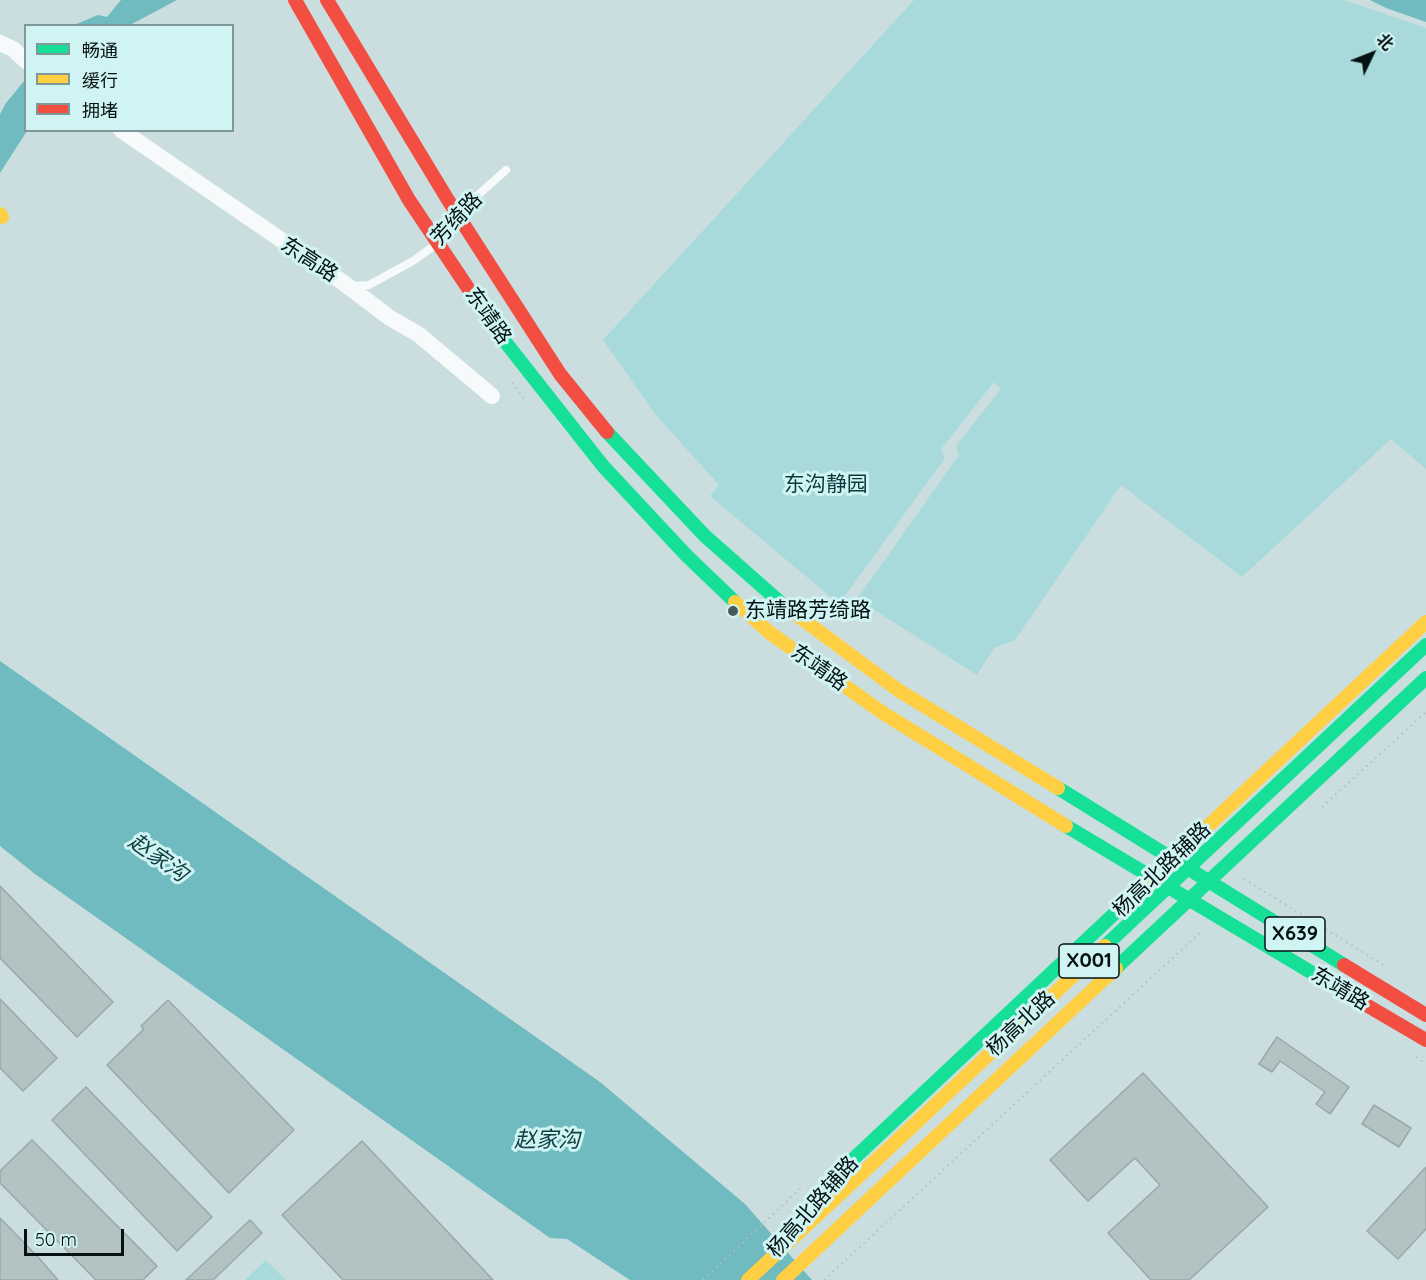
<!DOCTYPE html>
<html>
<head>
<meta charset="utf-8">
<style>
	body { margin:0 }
	#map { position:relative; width:1426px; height:1280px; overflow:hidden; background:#cbdedf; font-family:Quicksand,"Noto Sans SC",sans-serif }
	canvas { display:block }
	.legend { position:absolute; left:24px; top:24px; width:210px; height:108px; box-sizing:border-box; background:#d0f3f4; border:2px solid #7f999a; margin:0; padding:8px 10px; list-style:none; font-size:18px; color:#051112 }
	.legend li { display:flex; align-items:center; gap:12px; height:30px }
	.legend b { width:30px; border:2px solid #7f999a }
	.north { position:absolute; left:1342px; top:24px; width:60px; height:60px; -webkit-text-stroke:4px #d0f3f4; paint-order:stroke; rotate:47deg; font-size:16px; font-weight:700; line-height:24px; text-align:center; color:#051112 }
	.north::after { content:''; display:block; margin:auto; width:21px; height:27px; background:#051112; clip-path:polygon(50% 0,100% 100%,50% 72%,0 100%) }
	.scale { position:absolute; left:24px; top:1229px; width:100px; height:27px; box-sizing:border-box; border:3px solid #051112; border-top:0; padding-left:8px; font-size:18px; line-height:21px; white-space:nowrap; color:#051112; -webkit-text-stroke:4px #d0f3f4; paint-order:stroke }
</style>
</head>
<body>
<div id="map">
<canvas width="1426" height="1280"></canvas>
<ul class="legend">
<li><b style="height:8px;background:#16e098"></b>畅通</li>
<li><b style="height:8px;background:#ffcf43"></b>缓行</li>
<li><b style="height:8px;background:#f24e42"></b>拥堵</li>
</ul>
<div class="north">北</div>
<div class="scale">50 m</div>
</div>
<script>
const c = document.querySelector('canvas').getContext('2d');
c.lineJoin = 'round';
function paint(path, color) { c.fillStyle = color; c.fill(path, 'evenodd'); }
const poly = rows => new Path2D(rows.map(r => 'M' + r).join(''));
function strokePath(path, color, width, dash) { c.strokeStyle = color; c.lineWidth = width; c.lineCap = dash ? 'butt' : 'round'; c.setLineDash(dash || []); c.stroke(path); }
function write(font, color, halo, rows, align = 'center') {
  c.font = font + ' Quicksand,"Noto Sans SC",sans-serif'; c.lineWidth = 6; c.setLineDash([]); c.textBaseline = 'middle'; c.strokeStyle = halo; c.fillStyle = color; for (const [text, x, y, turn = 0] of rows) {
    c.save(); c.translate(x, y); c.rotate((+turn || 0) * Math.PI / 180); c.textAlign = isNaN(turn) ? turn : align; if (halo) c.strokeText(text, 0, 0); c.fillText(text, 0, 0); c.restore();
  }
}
paint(poly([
	[914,0,1344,0,1426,28,1426,469,1391,439,1242,577,1121,485,1015,640,994,648,977,675,857,599,959,455,956,446,1001,389,994,382,941,449,945,458,839,604,710,496,719,485,656,415,603,340],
	[266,1260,286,1280,245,1280]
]), '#a8d9db');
paint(poly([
	[121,0,177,0,130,25,74,25,98,15,107,17],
	[1370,0,1426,0,1426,22,1386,8],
	[25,80,27,131,0,173,0,114,6,103],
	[0,661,600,1082,745,1204,812,1280,630,1280,567,1239,550,1238,35,874,0,846]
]), '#6fbbbf');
const building = poly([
	[0,886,113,1002,77,1037,0,958,0,886],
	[0,999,57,1058,23,1091,0,1068,0,999],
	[168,1000,294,1130,229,1193,107,1065,144,1029,141,1026,168,1000],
	[1277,1037,1349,1087,1330,1114,1316,1104,1325,1092,1280,1061,1272,1072,1259,1064,1277,1037],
	[1143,1073,1268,1207,1189,1280,1151,1280,1108,1233,1160,1185,1135,1158,1088,1201,1050,1160,1143,1073],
	[86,1087,212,1217,177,1251,52,1120,86,1087],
	[1374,1105,1411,1128,1399,1147,1362,1124,1374,1105],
	[32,1140,157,1266,143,1280,96,1280,0,1183,0,1171,32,1140],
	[362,1141,493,1280,343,1280,282,1215,362,1141],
	[1426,1167,1426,1229,1398,1259,1367,1231,1426,1167],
	[0,1218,38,1257,58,1280,0,1280,0,1218],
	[250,1220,262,1233,213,1280,186,1280,250,1220]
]);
paint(building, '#b3c2c3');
strokePath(building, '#99a8a8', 1.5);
strokePath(poly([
	[512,383,525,400],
	[1322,807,1426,712],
	[1244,879,1385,966],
	[1416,1057,1426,1064],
	[703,1280,801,1188],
	[824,1280,1203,930]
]), '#b6bdbd', 2, [1.5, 4.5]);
strokePath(poly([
	[352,286,369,285,413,261,438,243,457,214,506,170]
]), '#f7fafa', 8);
strokePath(poly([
	[0,43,13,49,26,61],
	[121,130,341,281,390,318,418,334,492,396]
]), '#f7fafa', 16);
strokePath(poly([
	[478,303,499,334,603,466,686,555,735,602],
	[607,432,705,536,782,604],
	[1058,788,1344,965],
	[1066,826,1356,999],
	[1105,946,1426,645],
	[1116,968,1426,678],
	[817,1200,848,1164,1148,882]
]), '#16e098', 14);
strokePath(poly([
	[0,214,2,217],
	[735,602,770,633,883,713,1066,826],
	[782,604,898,690,1058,788],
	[1148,882,1426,622],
	[748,1280,1105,946],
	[783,1280,1116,968]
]), '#ffcf43', 14);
strokePath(poly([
	[295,0,409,200,478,303],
	[327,0,448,200,560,374,607,432],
	[1344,965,1426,1015],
	[1356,999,1426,1040]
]), '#f24e42', 14);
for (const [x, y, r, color] of [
	[733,611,6,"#4a595a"]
]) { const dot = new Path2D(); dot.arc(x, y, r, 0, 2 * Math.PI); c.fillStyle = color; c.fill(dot); strokePath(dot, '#d0f3f4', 2); }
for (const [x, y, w] of [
	[1295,934,60],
	[1089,961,60]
]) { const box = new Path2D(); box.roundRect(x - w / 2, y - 17, w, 34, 4.5); c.fillStyle = '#d0f3f4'; c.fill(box); strokePath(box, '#051112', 1.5); }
write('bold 20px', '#051112', null, [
	["X639",1295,934],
	["X001",1089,961]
]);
write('21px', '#051112', '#d0f3f4', [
	["芳绮路",457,219,-47],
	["东高路",309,260,33],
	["东靖路",488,316,55],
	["东靖路",819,668,35],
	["杨高北路辅路",1162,870,-44],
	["东靖路",1340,989,31],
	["杨高北路",1021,1024,-43],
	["杨高北路辅路",813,1207,-49]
]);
write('21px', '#093a3b', '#d0f3f4', [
	["东沟静园",826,485]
]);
write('21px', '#051112', '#d0f3f4', [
	["东靖路芳绮路",745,611]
], 'left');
write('italic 22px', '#114041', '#d0f3f4', [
	["赵家沟",158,858,35],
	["赵家沟",547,1140]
]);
</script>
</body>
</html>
